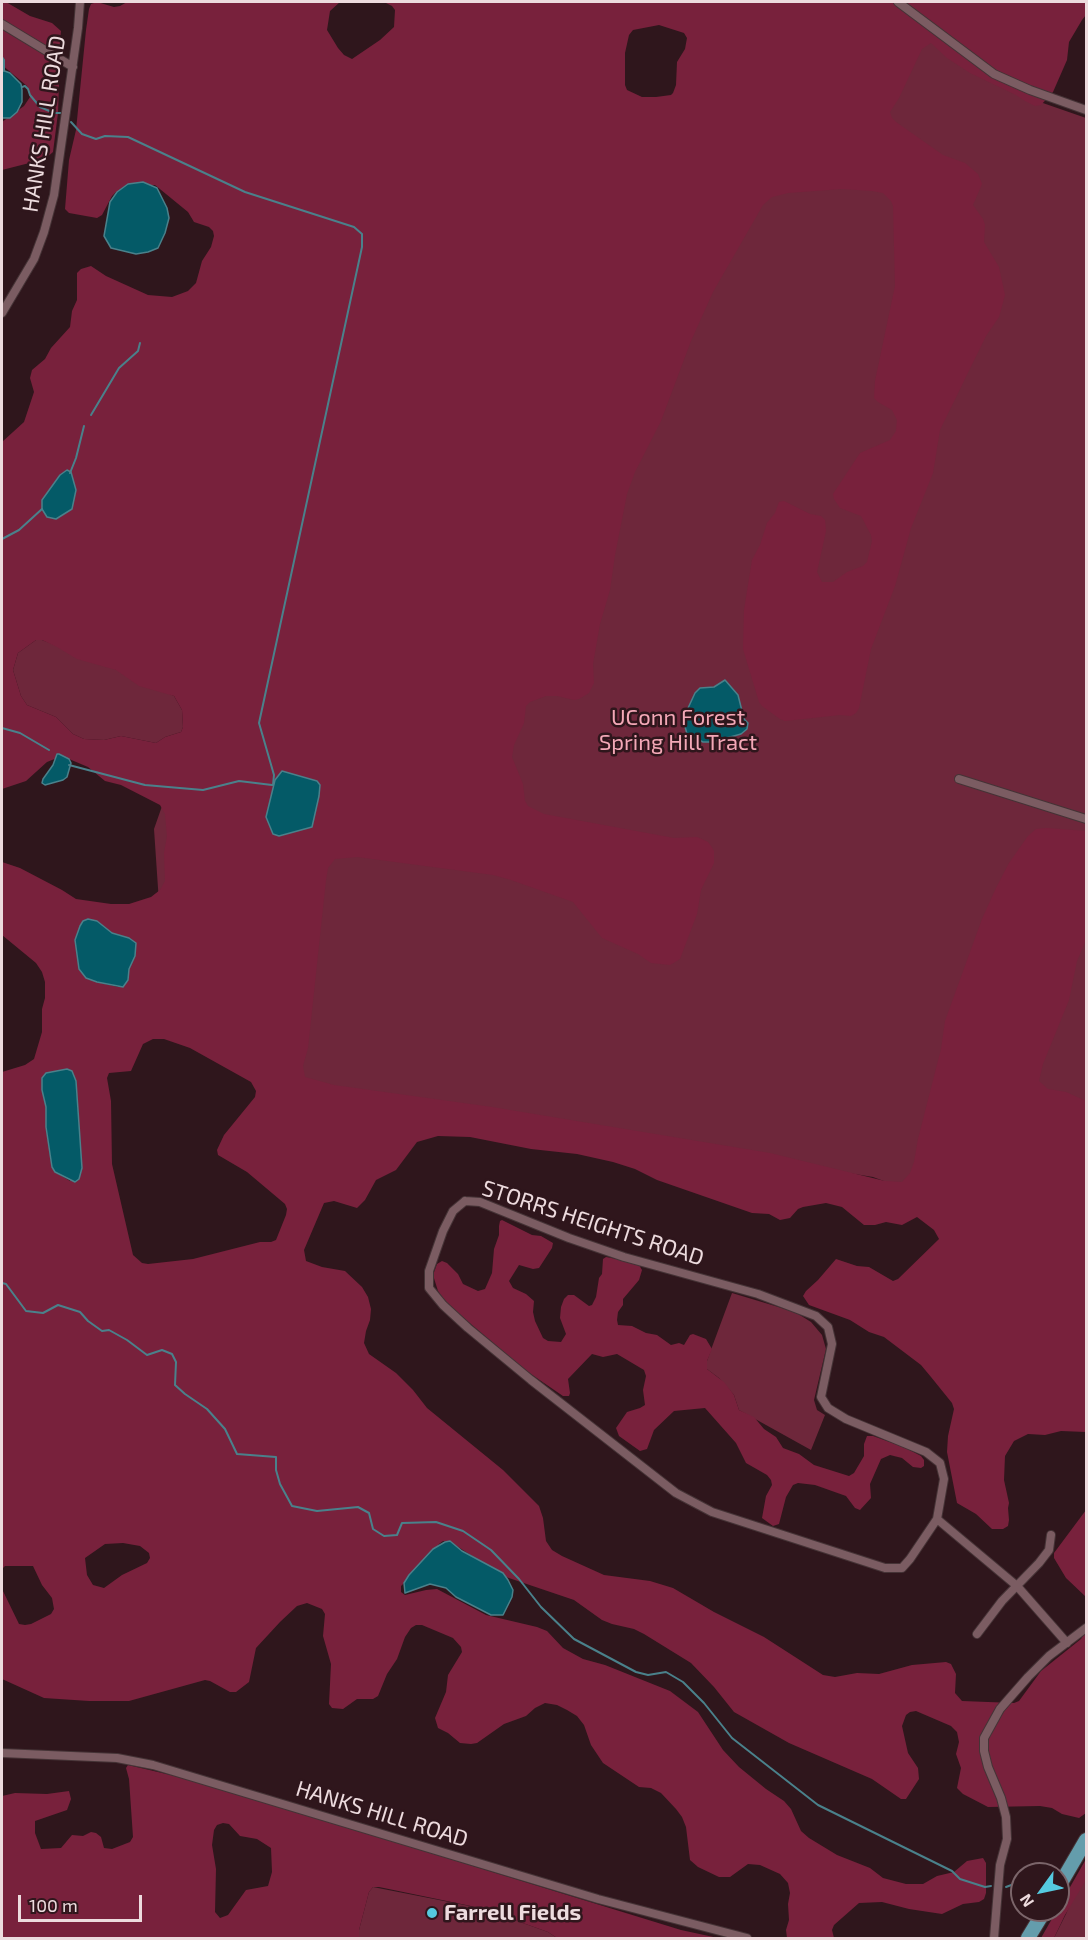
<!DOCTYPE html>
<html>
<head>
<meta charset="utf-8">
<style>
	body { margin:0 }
	#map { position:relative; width:1088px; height:1940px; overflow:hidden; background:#2f161c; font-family:"Exo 2",sans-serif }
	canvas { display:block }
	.frame { position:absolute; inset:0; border:3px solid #eddbde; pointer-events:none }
	.north { position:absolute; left:1010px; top:1862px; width:60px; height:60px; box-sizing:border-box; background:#2f161c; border:2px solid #7b656a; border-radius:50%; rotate:237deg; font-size:16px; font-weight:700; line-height:24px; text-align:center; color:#eddbde }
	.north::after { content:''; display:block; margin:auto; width:21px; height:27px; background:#55cadf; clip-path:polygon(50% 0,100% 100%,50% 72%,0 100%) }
	.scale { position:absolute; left:18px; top:1895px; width:124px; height:27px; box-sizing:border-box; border:3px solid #eddbde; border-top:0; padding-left:8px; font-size:18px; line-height:21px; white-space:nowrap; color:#eddbde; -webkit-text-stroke:4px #2f161c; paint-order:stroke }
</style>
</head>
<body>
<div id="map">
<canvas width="1088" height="1940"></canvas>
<div class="frame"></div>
<div class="north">N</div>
<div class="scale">100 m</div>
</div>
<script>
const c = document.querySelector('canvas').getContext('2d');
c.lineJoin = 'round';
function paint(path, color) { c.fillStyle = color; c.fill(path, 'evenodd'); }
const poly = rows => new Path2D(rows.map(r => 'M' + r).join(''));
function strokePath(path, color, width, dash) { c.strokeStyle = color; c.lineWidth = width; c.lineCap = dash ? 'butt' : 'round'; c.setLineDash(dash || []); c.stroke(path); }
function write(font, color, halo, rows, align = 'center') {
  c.font = font + ' "Exo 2",sans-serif'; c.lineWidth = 5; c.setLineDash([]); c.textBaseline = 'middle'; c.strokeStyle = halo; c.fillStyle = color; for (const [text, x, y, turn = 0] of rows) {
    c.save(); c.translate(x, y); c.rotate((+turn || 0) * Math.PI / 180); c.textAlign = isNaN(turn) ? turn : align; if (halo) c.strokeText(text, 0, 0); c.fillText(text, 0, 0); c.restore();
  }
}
paint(poly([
	[885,2,1017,94,1086,118,1086,1256,873,1177,375,1096,267,1069,166,1006,154,829,168,789,606,265],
	[36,640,42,640,111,667,174,696,182,710,183,727,181,732,165,737,156,743,121,736,104,740,84,739,73,734,56,717,27,705,21,696,13,670,18,653],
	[732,1293,795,1312,811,1322,822,1335,826,1349,814,1400,817,1410,825,1415,811,1450,739,1410,734,1395,719,1378,707,1369,707,1361,712,1347],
	[1086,1867,1086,1938,1054,1938,1066,1914],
	[373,1887,495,1911,520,1922,548,1932,557,1938,359,1938,359,1930,369,1892]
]), '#6e273b');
paint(poly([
	[2,2,6,2,30,16,52,23,61,31,58,64,59,83,58,113,53,152,45,159,2,170,2,122,24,106,30,97,27,86,2,65],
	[97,2,114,7,120,6,127,2,340,2,330,11,327,30,338,48,344,55,352,59,380,40,394,27,395,10,392,6,384,2,369,2,1086,2,1086,15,1082,20,1069,42,1067,60,1053,92,1041,105,1035,106,1025,101,1016,95,970,73,947,58,931,43,922,49,899,98,890,112,892,118,896,122,943,155,965,163,978,174,982,184,973,205,983,219,985,225,984,242,999,267,1005,295,999,317,986,336,940,430,933,473,911,528,895,586,871,649,859,708,856,713,851,716,840,715,785,721,780,719,762,706,759,702,743,649,744,610,752,560,760,545,767,523,775,513,779,502,784,501,810,514,821,516,825,520,826,531,817,572,822,582,833,582,847,572,863,566,867,562,872,541,871,535,861,516,840,508,834,499,833,494,860,453,890,440,896,431,897,420,892,410,878,402,874,398,875,381,895,286,893,206,891,201,883,193,872,191,842,189,788,193,772,197,763,205,713,292,691,341,661,421,635,472,627,494,615,555,610,590,600,624,593,664,594,683,589,693,579,699,574,700,557,696,546,696,530,702,526,706,524,723,514,745,512,757,523,784,525,801,528,806,544,814,674,838,697,837,708,842,711,846,714,851,714,863,701,890,697,914,680,959,670,965,651,963,638,954,602,938,573,902,511,880,493,875,357,857,335,859,328,868,326,880,308,1048,303,1066,305,1077,334,1085,492,1107,770,1153,885,1181,902,1182,910,1173,914,1162,918,1139,941,1049,945,1021,982,919,996,888,1009,863,1028,836,1036,829,1047,828,1086,831,1086,940,1077,961,1069,1000,1043,1064,1039,1081,1048,1089,1066,1092,1086,1101,1086,1432,1061,1431,1045,1435,1028,1434,1014,1441,1005,1456,1004,1480,1009,1503,1008,1508,1009,1520,1008,1526,1003,1529,992,1529,976,1514,957,1503,947,1452,948,1436,954,1409,952,1403,931,1377,921,1365,884,1337,869,1332,850,1320,809,1305,803,1296,806,1291,818,1280,836,1259,857,1266,869,1267,893,1281,898,1279,939,1239,934,1230,917,1217,902,1225,886,1222,875,1225,864,1225,842,1207,826,1203,803,1207,798,1209,790,1218,780,1220,769,1214,752,1213,657,1180,635,1169,613,1162,577,1154,531,1149,470,1137,438,1136,417,1142,396,1170,376,1180,365,1200,357,1208,334,1201,324,1203,304,1250,306,1261,322,1267,345,1271,362,1287,368,1297,371,1309,370,1320,366,1331,364,1343,369,1354,396,1373,413,1390,427,1408,503,1470,539,1506,543,1518,546,1541,552,1550,562,1556,604,1575,650,1581,673,1588,714,1612,764,1637,823,1675,835,1677,857,1673,879,1674,912,1665,946,1662,951,1664,956,1674,955,1693,962,1701,1014,1703,1019,1701,1041,1671,1081,1639,1086,1631,1086,1813,1079,1818,1062,1814,1052,1808,1040,1806,988,1807,963,1794,957,1788,961,1768,956,1754,959,1742,957,1732,951,1726,916,1711,910,1712,906,1715,902,1726,908,1753,918,1768,919,1779,906,1799,901,1799,872,1779,789,1743,734,1712,714,1687,691,1663,644,1634,634,1629,612,1624,602,1620,574,1600,503,1576,449,1541,443,1541,439,1544,433,1555,401,1586,401,1592,405,1595,426,1590,437,1589,486,1615,537,1627,547,1631,563,1648,583,1659,605,1665,670,1691,698,1712,723,1750,739,1767,766,1789,784,1801,791,1809,801,1831,809,1838,837,1855,870,1868,883,1878,906,1884,923,1884,937,1876,954,1872,967,1861,983,1858,986,1863,986,1893,984,1899,979,1902,963,1904,942,1914,909,1909,882,1902,859,1903,834,1925,832,1930,834,1938,787,1938,786,1930,789,1920,788,1904,790,1893,788,1883,780,1874,760,1865,748,1864,730,1877,719,1877,698,1867,690,1860,686,1827,682,1817,676,1809,661,1793,651,1788,639,1787,603,1763,591,1745,584,1725,577,1716,567,1710,557,1705,545,1703,535,1708,526,1716,504,1724,477,1743,471,1744,460,1743,448,1733,438,1728,435,1718,446,1692,448,1675,462,1652,461,1647,453,1638,422,1625,416,1625,411,1628,405,1637,397,1659,387,1674,378,1696,373,1699,357,1699,343,1709,332,1708,329,1704,331,1664,323,1636,325,1614,322,1609,307,1603,297,1606,280,1622,256,1648,249,1682,236,1692,230,1692,210,1681,205,1680,129,1701,89,1701,44,1698,2,1679,2,1589,19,1624,25,1625,31,1624,51,1614,54,1609,52,1598,42,1585,33,1566,5,1566,2,1569,2,1072,25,1065,34,1059,42,1032,42,1009,45,998,45,982,42,972,36,963,2,935,2,862,20,868,62,890,76,899,111,904,129,904,151,897,160,890,165,881,164,853,167,836,165,814,160,805,121,785,105,781,88,767,62,756,47,762,26,781,2,789,2,442,24,422,34,392,30,378,32,370,45,359,51,348,70,327,72,311,77,300,77,273,81,269,91,266,106,276,148,295,172,297,188,291,196,283,202,261,211,247,214,236,213,231,209,227,194,222,188,212,155,185,138,185,116,192,112,196,102,215,97,218,69,213,65,209,69,160,76,130,86,30,89,9,91,4],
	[659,25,684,33,687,38,685,49,677,62,676,85,673,93,671,95,656,97,642,97,627,90,625,85,625,53,629,35,633,30],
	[36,640,42,640,57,647,77,659,116,670,139,686,174,696,182,710,183,727,181,732,165,737,156,743,121,736,104,740,84,739,73,734,56,717,27,705,21,696,13,670,18,653],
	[293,773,303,777,319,796,312,827],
	[97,921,112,933,135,956,129,969,128,981,118,987,97,982],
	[153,1039,164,1039,190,1048,251,1082,256,1091,255,1097,224,1135,217,1150,218,1155,247,1172,285,1204,287,1209,286,1215,276,1240,271,1242,260,1242,193,1259,148,1264,142,1263,133,1255,112,1164,111,1101,107,1078,109,1073,131,1071,143,1044],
	[67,1069,72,1071,76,1081,79,1124,79,1141,70,1181,55,1172,52,1167,46,1127,46,1107,42,1090,42,1078],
	[123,1543,140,1546,149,1553,150,1558,147,1563,122,1575,104,1588,93,1585,87,1575,85,1558,105,1544],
	[502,1220,532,1235,541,1236,553,1243,552,1248,539,1268,533,1269,519,1265,509,1281,513,1288,526,1294,534,1301,533,1312,535,1321,543,1338,548,1341,561,1342,566,1334,560,1318,561,1307,564,1299,568,1295,574,1295,589,1306,592,1305,596,1297,599,1278,602,1274,603,1259,606,1257,628,1261,639,1265,642,1270,639,1280,623,1299,623,1305,618,1312,617,1320,618,1325,632,1326,646,1333,657,1335,671,1345,679,1343,684,1345,690,1335,693,1334,706,1339,712,1349,707,1361,707,1369,724,1382,734,1395,739,1410,754,1417,764,1429,776,1437,783,1448,799,1454,814,1465,849,1476,854,1473,864,1456,864,1444,867,1436,873,1436,904,1447,921,1456,924,1460,924,1466,921,1468,913,1467,902,1458,890,1455,881,1459,870,1484,871,1498,860,1510,855,1508,846,1496,815,1485,798,1483,793,1485,786,1497,779,1524,773,1526,762,1518,766,1496,772,1485,771,1480,767,1475,746,1463,736,1443,705,1408,674,1411,654,1430,647,1449,640,1451,619,1436,616,1428,627,1412,640,1408,645,1405,643,1390,646,1376,644,1370,617,1354,603,1357,592,1354,568,1379,570,1393,569,1396,563,1396,525,1370,446,1303,438,1291,433,1275,437,1264,442,1261,447,1263,458,1274,463,1284,478,1291,485,1289,492,1273,494,1249,499,1235,499,1226,500,1221],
	[1086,1510,1086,1597,1066,1578,1054,1558,1054,1553],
	[128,1765,175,1776,314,1817,681,1930,718,1938,557,1938,548,1932,520,1922,495,1911,379,1887,373,1887,369,1892,359,1930,359,1938,2,1938,2,1796,15,1793,47,1794,69,1791,71,1799,67,1810,35,1821,35,1833,41,1849,61,1848,72,1835,83,1836,91,1832,96,1833,101,1837,104,1848,112,1849,130,1842,133,1837,129,1779,126,1768],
	[223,1823,229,1824,240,1836,257,1839,271,1848,272,1872,268,1886,246,1890,228,1915,220,1918,215,1912,216,1869,212,1845,214,1830,217,1825],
	[1086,1859,1086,1880,1065,1915,1054,1938,1041,1938]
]), '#78213c');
const water = poly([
	[2,70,10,73,21,84,22,90,22,102,17,112,10,118,2,118,2,70],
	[143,182,157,188,167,208,169,218,165,233,158,248,148,252,136,254,111,248,104,236,110,202,117,192,128,184,143,182],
	[67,470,71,472,76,490,72,509,56,519,47,517,42,509,42,500,60,475,67,470],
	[725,680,738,695,744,719,748,723,747,729,741,734,712,742,703,742,687,734,683,719,695,693,700,688,714,687,725,680],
	[57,754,59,754,69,759,71,763,67,777,63,780,45,785,42,783,43,779,53,765,57,754],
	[282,771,317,781,320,785,319,796,312,827,279,836,273,834,266,817,275,780,282,771],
	[88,919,97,921,112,933,129,938,136,943,135,956,129,969,128,980,123,987,97,982,86,978,79,969,75,940,80,926,83,921,88,919],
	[67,1069,72,1071,76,1081,82,1168,79,1179,75,1182,55,1172,52,1167,46,1127,46,1107,42,1090,42,1078,46,1073,67,1069],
	[450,1541,462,1551,503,1573,508,1580,513,1590,512,1597,503,1615,491,1615,456,1597,446,1588,430,1584,405,1593,404,1583,409,1575,433,1549,445,1542,450,1541]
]);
paint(water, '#045a67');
strokePath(water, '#4a818b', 1.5);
strokePath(poly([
	[2,57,4,60,4,71],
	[22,87,25,86,28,89,30,95,40,107,54,113,61,113],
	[71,122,82,134,96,139,105,136,128,137,245,192,354,227,362,234,362,247,259,723,274,775,273,785],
	[91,415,119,368,138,351,140,343],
	[70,473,76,458,84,426],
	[2,539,19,530,42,509],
	[2,728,20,733,49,750],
	[69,765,145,785,203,790,239,781,272,785],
	[2,1283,6,1284,26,1311,43,1313,58,1305,80,1312,88,1321,102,1331,109,1330,127,1340,147,1355,162,1350,172,1354,176,1362,175,1385,185,1394,207,1409,225,1429,237,1454,276,1457,276,1470,280,1484,292,1506,317,1511,358,1507,369,1513,373,1529,384,1536,397,1535,402,1523,436,1522,463,1531,491,1550,519,1579,541,1607,574,1639,636,1672,648,1675,666,1672,683,1682,704,1703,732,1738,818,1805,952,1871,960,1879,985,1887,991,1886],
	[1038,1874,1041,1874],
	[1006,1887,1022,1881]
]), '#4a818b', 2);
const minor = poly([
	[898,2,994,74,1030,90,1086,110],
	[2,24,73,67],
	[2,313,34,259,44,232,54,195,78,28,80,2],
	[959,779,1086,819],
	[465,1201,480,1202,569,1238,624,1257,758,1294,816,1316,828,1327,832,1344,821,1397,828,1408,846,1419,926,1452,940,1463,944,1479,937,1519,910,1559,902,1568,885,1568,712,1512,676,1493,531,1380,468,1328,443,1305,429,1288,429,1271,443,1231,453,1211,465,1201],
	[937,1519,1017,1586,1067,1643],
	[977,1634,1002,1601,1039,1563,1049,1550,1051,1535],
	[2,1753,117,1758,153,1765,598,1899,747,1938],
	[994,1938,1000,1865,1007,1839,1006,1817,1001,1798,988,1767,984,1751,984,1738,1000,1709,1028,1677,1049,1656,1086,1628]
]);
const primary = poly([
	[1058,1888,1086,1840],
	[1028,1938,1045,1910]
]);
strokePath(minor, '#453336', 10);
strokePath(primary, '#453336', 16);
strokePath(minor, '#7b5c62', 8);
strokePath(primary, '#649dac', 14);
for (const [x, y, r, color] of [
	[432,1913,6,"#55cadf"]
]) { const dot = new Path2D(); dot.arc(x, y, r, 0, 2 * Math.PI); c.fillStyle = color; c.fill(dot); strokePath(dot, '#2f161c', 2); }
write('22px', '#eddbde', '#2f161c', [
	["HANKS HILL ROAD",44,124,-81],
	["STORRS HEIGHTS ROAD",593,1223,18],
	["HANKS HILL ROAD",382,1814,17]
]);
write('22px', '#f4a8b7', '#2f161c', [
	["UConn Forest",678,718],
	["Spring Hill Tract",678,743]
]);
write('bold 22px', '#eddbde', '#2f161c', [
	["Farrell Fields",444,1913]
], 'left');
</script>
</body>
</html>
